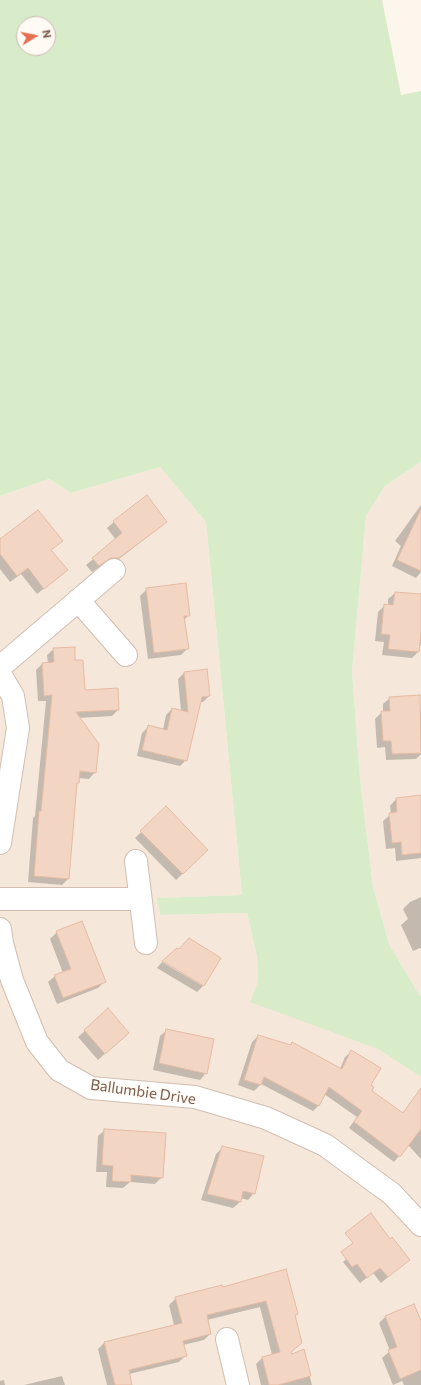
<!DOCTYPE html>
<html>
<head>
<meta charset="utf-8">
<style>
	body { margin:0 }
	#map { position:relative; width:421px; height:1385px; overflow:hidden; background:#fdf6ec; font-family:Commissioner,sans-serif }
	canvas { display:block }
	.north { position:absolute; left:16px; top:16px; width:40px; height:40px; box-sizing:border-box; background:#fffaf3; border:1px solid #cabbb1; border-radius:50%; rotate:80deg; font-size:11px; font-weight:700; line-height:16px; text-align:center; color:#7a5c4d }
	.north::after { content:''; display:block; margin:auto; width:14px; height:18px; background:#e76f51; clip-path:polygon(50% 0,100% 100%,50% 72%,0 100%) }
</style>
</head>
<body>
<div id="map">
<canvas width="421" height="1385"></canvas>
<div class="north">N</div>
</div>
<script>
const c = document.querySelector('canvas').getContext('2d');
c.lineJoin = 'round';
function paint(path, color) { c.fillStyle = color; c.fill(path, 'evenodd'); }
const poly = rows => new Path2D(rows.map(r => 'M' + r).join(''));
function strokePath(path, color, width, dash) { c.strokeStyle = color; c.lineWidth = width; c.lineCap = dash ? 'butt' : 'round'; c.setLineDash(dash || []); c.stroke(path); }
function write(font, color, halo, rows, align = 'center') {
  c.font = font + ' Commissioner,sans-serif'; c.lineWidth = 3; c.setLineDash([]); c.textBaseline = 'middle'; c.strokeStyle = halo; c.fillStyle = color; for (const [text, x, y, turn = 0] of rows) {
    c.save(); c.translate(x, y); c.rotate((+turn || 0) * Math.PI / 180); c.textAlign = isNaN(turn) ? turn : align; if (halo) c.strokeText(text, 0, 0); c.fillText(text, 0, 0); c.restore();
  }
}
paint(poly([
	[421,462,421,996,420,996,389,944,373,887,360,779,352,671,366,516,385,486],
	[160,467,206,522,242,895,158,898,160,915,247,913,257,957,258,982,378,1049,421,1077,421,1385,0,1385,0,496,49,479,71,493]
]), '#f5e8da');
paint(poly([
	[0,0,382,0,401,95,421,91,421,462,385,486,366,516,352,671,360,779,373,887,389,944,420,996,421,996,421,1077,378,1049,250,1002,258,982,257,957,247,913,160,915,157,898,242,895,206,522,160,467,71,493,49,479,0,496],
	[24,24,48,24,48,48,24,48]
]), '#d8ecc9');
paint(poly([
	[421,505,421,572,416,578,392,566,401,546,395,541],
	[114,522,166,522,159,528,111,565,104,564,92,572,86,565,116,540,107,528],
	[0,541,55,547,51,550,60,576,37,594,21,574,10,582,0,569],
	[147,589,189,615,184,620,188,648,181,655,148,659,140,596],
	[395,593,421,595,421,646,419,645,418,652,412,658,382,655,384,642,375,641,378,612,385,605,388,606,388,599],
	[54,649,74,661,84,691,118,710,112,716,78,718,95,772,89,779,79,778,78,783,76,785,68,879,62,885,28,882,33,818,35,816,46,701,38,701,36,670,42,664,48,663,47,655],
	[184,673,209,696,203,702,200,702,186,760,180,766,137,756,142,733,148,727,163,730,166,715,172,709,181,711,178,679],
	[390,698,421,710,421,754,416,759,386,760,385,747,377,748,375,719,382,712,383,712,383,704],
	[421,796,421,858,396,861,395,848,386,849,383,821,391,814,390,806,396,799],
	[166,808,207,850,176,880,135,838],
	[421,897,421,949,420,948,413,951,401,925,408,919,403,909,410,902],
	[57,932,104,982,98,988,57,1004,48,982,55,976,63,973,50,939],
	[162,962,203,986,197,992,157,968],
	[108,1010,121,1039,98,1060,78,1037],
	[167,1030,206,1073,200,1080,153,1070,160,1036],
	[258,1036,289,1046,292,1043,340,1069,345,1057,351,1052,370,1086,371,1091,402,1114,421,1088,421,1159,408,1145,394,1162,349,1128,357,1117,324,1094,319,1105,313,1111,261,1084,254,1091,238,1085,252,1042],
	[105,1130,162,1177,155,1184,130,1182,123,1188,106,1187,107,1172,96,1172,98,1136],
	[223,1147,254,1193,248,1200,241,1198,240,1202,233,1208,201,1200,216,1154],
	[380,1227,408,1260,381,1283,373,1273,360,1283,343,1262],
	[285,1270,297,1313,294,1316,301,1343,290,1353,292,1355,303,1351,312,1385,261,1385,256,1364,262,1358,272,1355,260,1307,207,1320,210,1334,204,1340,183,1345,186,1355,179,1362,129,1374,131,1385,107,1385,98,1349,105,1342,174,1325,169,1305,176,1298,222,1288],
	[385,1317,421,1324,421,1385,404,1385,402,1381,393,1385,382,1358,390,1351,379,1323],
	[62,1376,65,1385,24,1385],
	[4,1380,5,1385,0,1385,0,1381]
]), '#0003');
const building = poly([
	[147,495,167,522,119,558,111,558,99,566,92,558,122,533,113,521,147,495],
	[421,509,421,571,397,560,421,509],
	[38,510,63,541,51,550,68,570,44,589,28,568,17,576,0,554,0,539,38,510],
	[186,583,190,616,184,616,189,649,154,653,146,588,186,583],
	[395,592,421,594,421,633,419,652,388,649,390,635,381,634,384,604,393,605,395,592],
	[75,647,75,660,83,660,85,690,118,688,119,710,76,712,99,744,96,773,80,771,79,783,77,783,69,879,34,876,39,811,41,811,52,695,44,696,42,663,54,662,53,648,75,647],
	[207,669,210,696,202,697,187,761,142,750,148,725,167,730,172,708,188,712,184,672,207,669],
	[420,695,421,753,392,754,391,741,383,741,381,711,390,711,389,697,420,695],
	[421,795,421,853,402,855,401,842,392,843,389,813,397,812,396,798,421,795],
	[166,806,208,850,183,874,140,831,166,806],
	[82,921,106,982,63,998,54,975,71,969,56,931,82,921],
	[189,938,221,958,204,986,162,961,177,948,179,949,189,938],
	[108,1008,129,1033,105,1054,84,1030,108,1008],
	[166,1029,214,1039,207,1074,159,1063,166,1029],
	[258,1035,291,1045,292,1042,342,1069,351,1050,381,1068,371,1085,374,1087,372,1091,403,1113,421,1088,421,1129,400,1157,354,1122,362,1111,329,1087,319,1106,264,1077,261,1085,244,1080,258,1035],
	[104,1129,166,1133,163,1178,131,1175,131,1182,112,1181,113,1166,102,1165,104,1129],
	[222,1146,264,1156,255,1194,243,1191,241,1202,207,1194,222,1146],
	[371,1213,390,1239,392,1237,410,1260,388,1277,380,1268,367,1278,357,1264,352,1267,341,1252,353,1243,345,1233,371,1213],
	[286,1269,298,1314,295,1315,302,1343,291,1352,292,1354,304,1349,311,1376,278,1385,269,1385,262,1357,280,1352,266,1301,207,1315,211,1334,183,1341,187,1356,129,1370,132,1385,115,1385,104,1342,182,1323,175,1297,222,1285,223,1287,286,1269],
	[414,1304,421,1321,421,1370,400,1379,388,1350,397,1347,385,1316,414,1304]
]);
paint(building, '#f3d5c3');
strokePath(building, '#e6bba3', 1);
const minor = poly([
	[78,600,126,655],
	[0,667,114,570],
	[0,674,13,696,18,728,0,843],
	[136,861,146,943],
	[0,899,140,899],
	[0,929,2,943,12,980,37,1042,59,1070,91,1088,195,1097,266,1118,325,1145,392,1194,421,1225],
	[227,1339,238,1385]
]);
strokePath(minor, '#d1beb0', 24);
strokePath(minor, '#fff', 22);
write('15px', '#7a5c4d', '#fffaf3', [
	["Ballumbie Drive",143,1092,8]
]);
</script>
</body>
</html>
